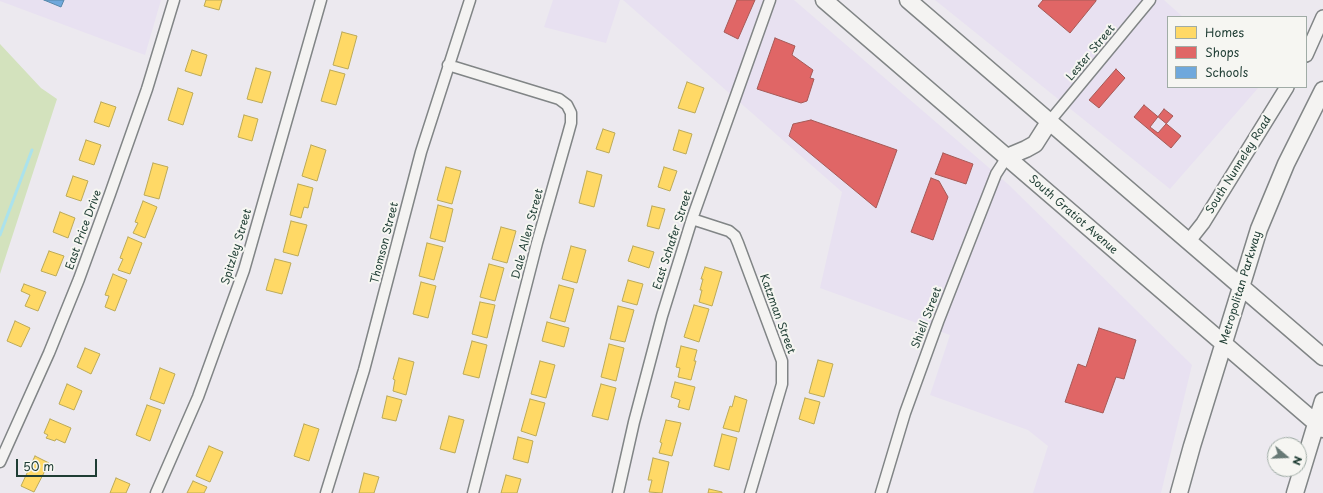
<!DOCTYPE html>
<html>
<head>
<meta charset="utf-8">
<style>
	body { margin:0 }
	#map { position:relative; width:1323px; height:493px; overflow:hidden; background:#ece9ef; font-family:"Playpen Sans",sans-serif }
	canvas { display:block }
	.legend { position:absolute; left:1167px; top:16px; width:140px; height:72px; box-sizing:border-box; background:#f6f6f2; border:1px solid #a0aca6; margin:0; padding:5px 7px; list-style:none; font-size:12px; color:#1f3d34 }
	.legend li { display:flex; align-items:center; gap:8px; height:20px }
	.legend b { width:20px; border:1px solid #a0aca6 }
	.north { position:absolute; left:1267px; top:437px; width:40px; height:40px; box-sizing:border-box; background:#f6f6f2; border:1px solid #a0aca6; border-radius:50%; rotate:109deg; font-size:11px; font-weight:700; line-height:16px; text-align:center; color:#1f3d34 }
	.north::after { content:''; display:block; margin:auto; width:14px; height:18px; background:#677975; clip-path:polygon(50% 0,100% 100%,50% 72%,0 100%) }
	.scale { position:absolute; left:16px; top:459px; width:81px; height:18px; box-sizing:border-box; border:2px solid #1f3d34; border-top:0; padding-left:5px; font-size:12px; line-height:14px; white-space:nowrap; color:#1f3d34; -webkit-text-stroke:3px #f6f6f2; paint-order:stroke }
</style>
</head>
<body>
<div id="map">
<canvas width="1323" height="493"></canvas>
<ul class="legend">
<li><b style="height:11px;background:#ffd966"></b>Homes</li>
<li><b style="height:11px;background:#e06666"></b>Shops</li>
<li><b style="height:11px;background:#6fa8dc"></b>Schools</li>
</ul>
<div class="north">N</div>
<div class="scale">50 m</div>
</div>
<script>
const c = document.querySelector('canvas').getContext('2d');
c.lineJoin = 'round';
function paint(path, color) { c.fillStyle = color; c.fill(path, 'evenodd'); }
const poly = rows => new Path2D(rows.map(r => 'M' + r).join(''));
function strokePath(path, color, width, dash) { c.strokeStyle = color; c.lineWidth = width; c.lineCap = dash ? 'butt' : 'round'; c.setLineDash(dash || []); c.stroke(path); }
function write(font, color, halo, rows, align = 'center') {
  c.font = font + ' "Playpen Sans",sans-serif'; c.lineWidth = 4; c.setLineDash([]); c.textBaseline = 'middle'; c.strokeStyle = halo; c.fillStyle = color; for (const [text, x, y, turn = 0] of rows) {
    c.save(); c.translate(x, y); c.rotate((+turn || 0) * Math.PI / 180); c.textAlign = isNaN(turn) ? turn : align; if (halo) c.strokeText(text, 0, 0); c.fillText(text, 0, 0); c.restore();
  }
}
paint(poly([
	[0,0,161,0,145,55,0,1],
	[553,0,620,0,606,43,544,27],
	[623,0,794,0,1009,185,1192,365,1161,493,1033,493,1048,446,1028,430,930,395,950,335,820,288,842,192],
	[935,0,1164,0,1183,17,1168,17,1168,87,1259,87,1170,189]
]), '#e8e1f1');
paint(poly([
	[0,44,41,88,57,99,0,274]
]), '#d3e2bd');
const homes = poly([
	[206,0,222,0,219,10,204,6,206,0],
	[342,32,357,36,348,69,333,65,342,32],
	[192,50,207,55,201,76,185,71,192,50],
	[256,68,271,72,262,103,247,99,256,68],
	[330,70,345,74,336,105,321,101,330,70],
	[687,82,704,88,695,113,678,108,687,82],
	[178,88,193,93,183,125,168,120,178,88],
	[101,102,116,107,109,127,94,122,101,102],
	[244,115,258,119,252,141,238,137,244,115],
	[603,129,615,133,609,153,596,149,603,129],
	[679,130,692,134,686,154,673,150,679,130],
	[86,140,101,145,94,165,79,160,86,140],
	[311,145,326,150,317,181,302,176,311,145],
	[153,163,168,167,159,199,144,195,153,163],
	[446,167,461,171,452,204,437,200,446,167],
	[664,167,677,171,670,191,658,187,664,167],
	[587,171,602,175,594,207,579,203,587,171],
	[73,176,88,181,81,201,66,196,73,176],
	[298,184,313,188,308,208,304,207,301,218,290,215,298,184],
	[143,201,157,207,145,238,133,233,138,223,135,222,143,201],
	[438,205,453,209,445,242,430,238,438,205],
	[652,206,665,209,659,229,647,226,652,206],
	[60,212,75,218,68,238,53,232,60,212],
	[291,221,307,225,298,256,283,252,291,221],
	[501,227,516,231,507,263,492,259,501,227],
	[128,237,142,243,130,274,118,270,123,259,120,258,128,237],
	[427,243,443,247,434,280,419,276,427,243],
	[571,246,586,250,577,283,562,279,571,246],
	[633,246,654,252,649,268,628,261,633,246],
	[49,251,64,256,56,276,41,271,49,251],
	[275,259,291,263,282,294,266,290,275,259],
	[489,264,504,268,495,301,480,297,489,264],
	[705,267,722,272,712,306,699,302,702,290,700,290,703,279,701,279,705,267],
	[113,274,127,280,115,311,105,307,109,296,105,295,113,274],
	[628,280,643,284,637,305,622,301,628,280],
	[421,282,436,286,428,318,413,314,421,282],
	[24,284,46,292,38,311,25,306,30,295,21,291,24,284],
	[559,285,574,289,565,322,550,318,559,285],
	[480,302,495,305,487,338,472,334,480,302],
	[694,305,709,309,699,342,684,337,694,305],
	[618,306,634,310,625,342,610,339,618,306],
	[15,321,30,328,21,347,7,341,15,321],
	[547,322,569,328,564,347,542,341,547,322],
	[472,341,487,345,479,378,463,374,472,341],
	[609,344,624,348,616,381,601,377,609,344],
	[681,346,697,350,694,361,696,361,691,380,678,377,680,368,676,367,681,346],
	[85,348,100,354,91,374,77,367,85,348],
	[399,358,414,362,406,395,393,391,395,380,393,379,399,358],
	[818,360,833,364,824,397,809,393,818,360],
	[540,361,555,365,546,398,531,394,540,361],
	[160,368,175,374,164,404,150,399,160,368],
	[675,382,695,387,689,410,678,407,680,400,671,397,675,382],
	[67,384,82,391,74,410,59,404,67,384],
	[601,384,616,388,608,420,592,416,601,384],
	[387,396,402,400,396,421,382,418,387,396],
	[735,396,747,400,739,432,723,428,730,406,732,407,735,396],
	[805,398,820,402,814,424,799,419,805,398],
	[530,399,545,403,536,436,521,431,530,399],
	[147,405,161,410,150,441,136,435,147,405],
	[449,416,464,420,455,453,440,449,449,416],
	[50,419,71,428,65,443,56,439,55,441,46,438,48,435,44,433,50,419],
	[666,420,681,423,672,456,659,453,662,443,660,442,666,420],
	[304,424,319,429,309,461,294,456,304,424],
	[722,434,737,438,729,470,714,466,722,434],
	[518,437,533,441,528,463,513,459,518,437],
	[209,446,223,452,210,482,196,476,209,446],
	[35,456,49,463,34,492,21,486,35,456],
	[653,458,669,462,662,493,649,492,652,480,648,480,653,458],
	[364,473,379,477,374,493,359,493,364,473],
	[506,475,521,479,517,493,501,493,506,475],
	[116,478,130,484,126,493,110,493,116,478],
	[193,481,207,487,204,493,187,493,193,481],
	[709,489,722,492,722,493,708,493,709,489]
]);
paint(homes, '#ffd966');
strokePath(homes, '#bcaa57', 1);
const shops = poly([
	[737,0,755,0,738,39,724,32,737,0],
	[1043,0,1096,0,1096,1,1070,33,1038,6,1043,0],
	[775,38,795,46,792,55,813,70,810,78,814,79,807,101,801,103,757,89,775,38],
	[1116,69,1125,78,1099,108,1089,100,1116,69],
	[1144,105,1181,136,1171,148,1134,117,1144,105],
	[1164,109,1173,116,1158,133,1150,127,1164,109],
	[811,120,897,150,876,208,789,136,793,124,811,120],
	[943,153,973,164,966,184,935,174,943,153],
	[931,178,939,181,948,197,933,240,911,232,931,178],
	[1099,328,1136,340,1124,379,1116,377,1103,413,1065,402,1078,364,1086,367,1099,328]
]);
paint(shops, '#e06666');
strokePath(shops, '#a65a57', 1);
const schools = poly([
	[44,0,64,0,61,7,44,0]
]);
paint(schools, '#6fa8dc');
strokePath(schools, '#5788aa', 1);
strokePath(poly([
	[0,235,32,150]
]), '#abe2ec', 3);
const minor = poly([
	[448,65,559,99,567,105,571,113,571,123,568,134,537,243,473,493],
	[1049,122,1150,0],
	[692,219,729,231,735,236,738,243,782,361,782,384,750,493],
	[0,462,49,353,79,279,110,194,147,89,174,0],
	[156,493,198,397,244,270,321,0],
	[326,493,364,370,421,152,470,0],
	[618,493,634,422,662,316,692,219,770,0],
	[881,493,905,413,938,322,996,174,1007,157]
]);
const tertiary = poly([
	[1306,55,1323,17],
	[1188,242,1203,223,1287,87]
]);
const primary = poly([
	[824,0,1323,429],
	[908,0,1323,357],
	[1007,157,1026,149,1035,144,1049,122],
	[1179,493,1192,446,1259,229,1286,164,1323,90],
	[1295,493,1323,401]
]);
strokePath(minor, '#818586', 13);
strokePath(tertiary, '#818586', 16);
strokePath(primary, '#818586', 19);
strokePath(minor, '#f4f3f2', 10);
strokePath(tertiary, '#f4f3f2', 13);
strokePath(primary, '#f4f3f2', 16);
write('11px', '#1f3d34', '#f6f6f2', [
	["Lester Street",1091,53,-50],
	["South Nunneley Road",1239,165,-58],
	["South Gratiot Avenue",1073,215,41],
	["East Price Drive",84,230,-70],
	["Dale Allen Street",528,234,-75],
	["East Schafer Street",673,240,-72],
	["Thomson Street",385,243,-76],
	["Spitzley Street",237,247,-73],
	["Metropolitan Parkway",1241,288,-73],
	["Katzman Street",777,314,70],
	["Shiell Street",927,318,-69]
]);
</script>
</body>
</html>
